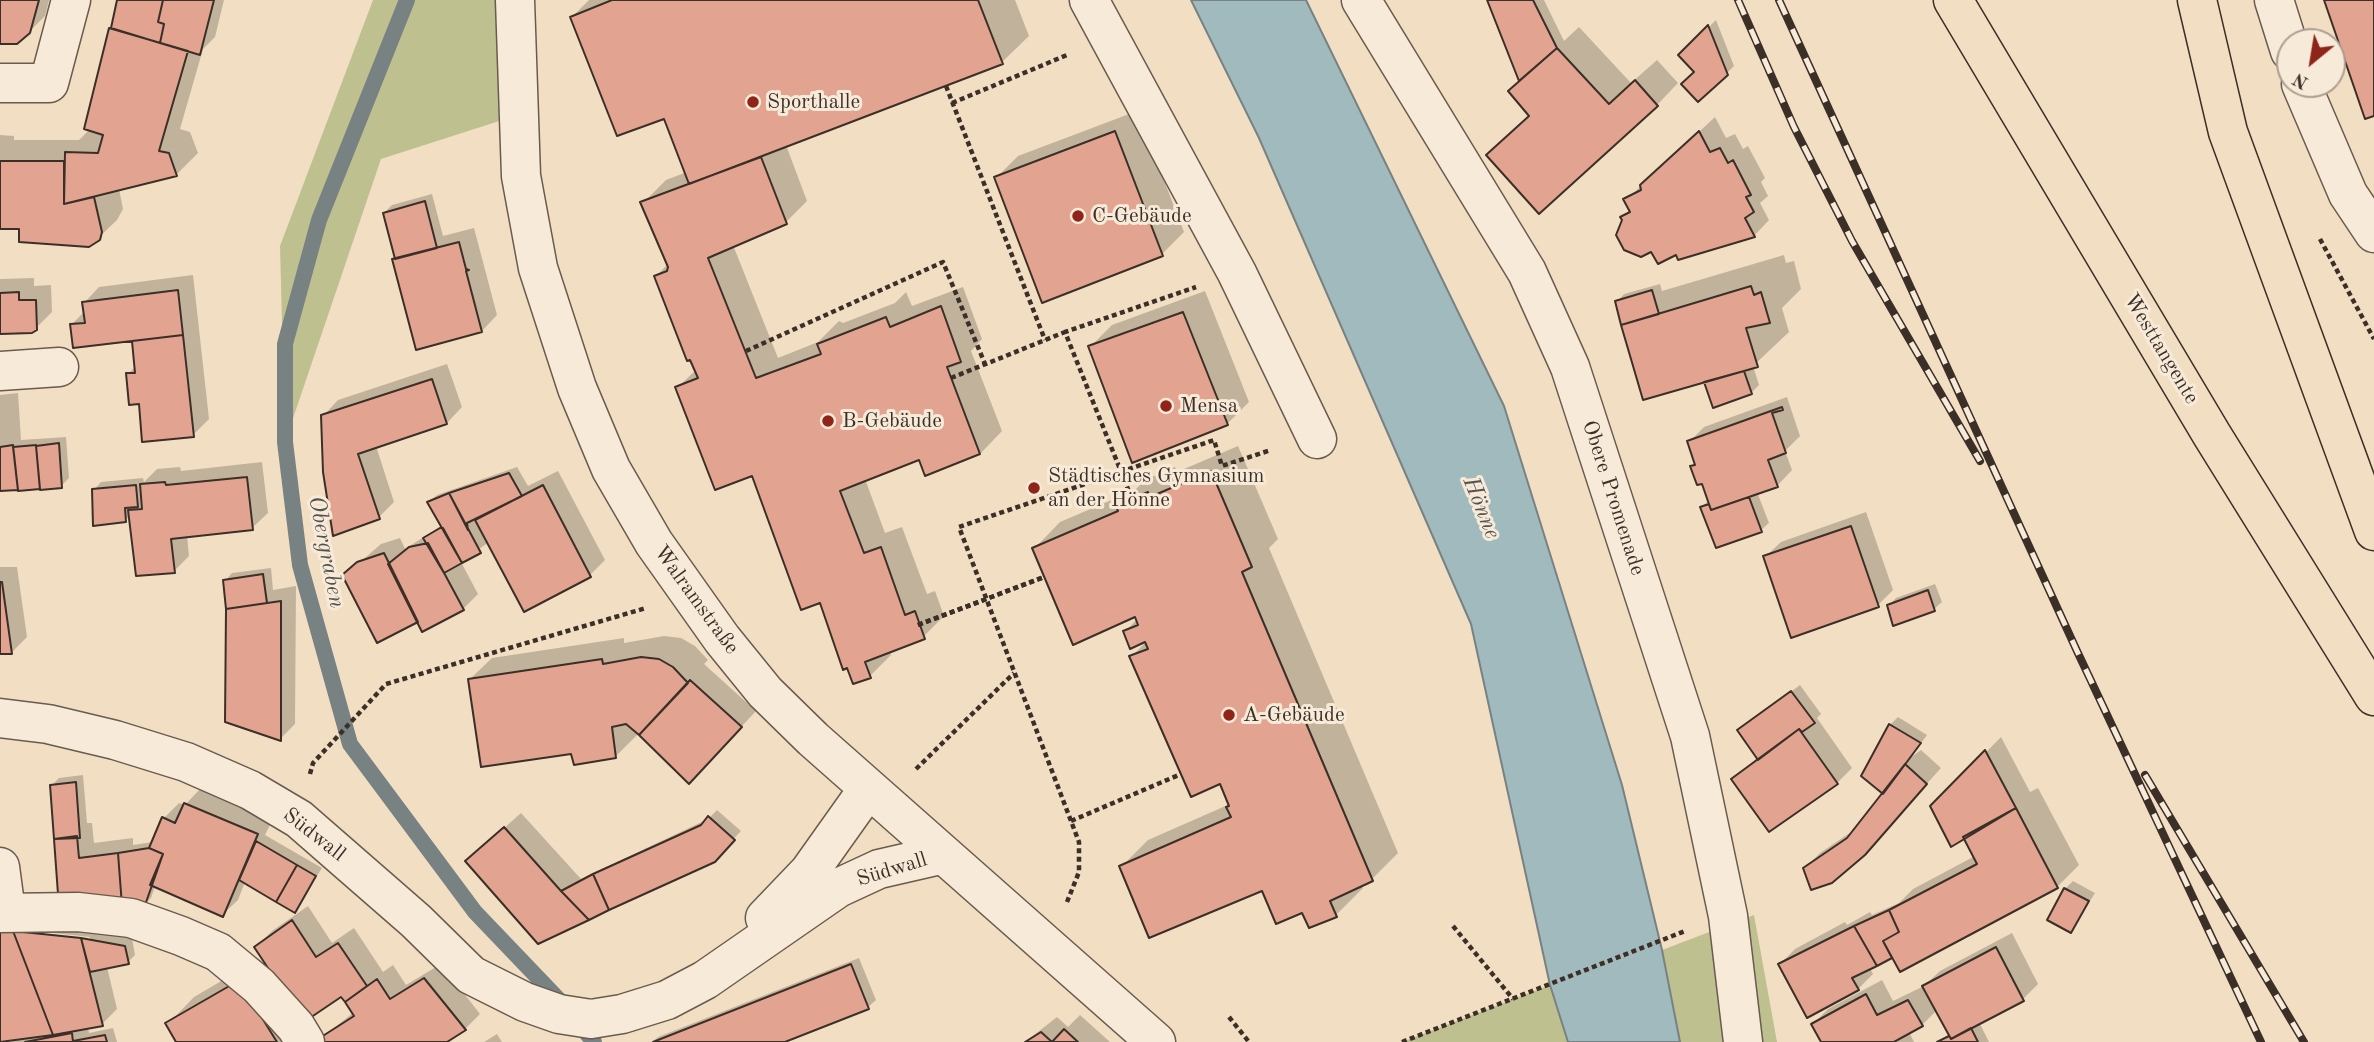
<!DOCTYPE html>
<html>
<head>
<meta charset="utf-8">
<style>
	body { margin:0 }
	#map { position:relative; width:2374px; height:1042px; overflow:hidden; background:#f2dfc3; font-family:"Old Standard TT",serif }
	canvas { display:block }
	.north { position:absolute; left:2276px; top:28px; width:70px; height:70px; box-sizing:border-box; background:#f7ead8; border:2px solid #ac9f91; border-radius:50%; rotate:210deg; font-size:19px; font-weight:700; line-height:28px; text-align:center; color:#3b2f27 }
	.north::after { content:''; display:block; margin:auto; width:24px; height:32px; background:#8f2418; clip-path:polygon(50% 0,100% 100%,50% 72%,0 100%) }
</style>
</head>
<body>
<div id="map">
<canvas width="2374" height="1042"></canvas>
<div class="north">N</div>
</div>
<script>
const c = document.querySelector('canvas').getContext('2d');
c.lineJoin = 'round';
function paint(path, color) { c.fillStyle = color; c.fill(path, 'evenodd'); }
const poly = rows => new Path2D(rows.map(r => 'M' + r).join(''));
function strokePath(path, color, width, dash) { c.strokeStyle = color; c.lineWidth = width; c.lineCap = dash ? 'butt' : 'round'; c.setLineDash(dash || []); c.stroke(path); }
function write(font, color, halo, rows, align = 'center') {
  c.font = font + ' "Old Standard TT",serif'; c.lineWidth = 6; c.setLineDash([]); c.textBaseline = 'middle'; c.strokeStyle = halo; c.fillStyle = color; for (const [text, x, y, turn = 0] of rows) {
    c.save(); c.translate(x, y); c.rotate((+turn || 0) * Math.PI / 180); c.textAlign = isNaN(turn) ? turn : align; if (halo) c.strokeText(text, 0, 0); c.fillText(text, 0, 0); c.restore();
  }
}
paint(poly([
	[373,0,515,0,518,115,381,159,285,442,280,246],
	[1754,915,1777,1042,1680,1042,1662,950],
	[1550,985,1568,1042,1402,1042]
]), '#bfc090');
const water = poly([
	[1191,0,1306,0,1504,406,1622,785,1662,950,1680,1042,1568,1042,1550,985,1471,624,1259,138,1191,0]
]);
paint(water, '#a0babe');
strokePath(water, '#788282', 2);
paint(poly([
	[0,0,49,0,45,16,29,32,0,42],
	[119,0,224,0,215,37,203,49,180,129,190,132,198,153,176,175,119,189,123,209,117,220,94,242,20,227,0,227,0,135,14,136,14,140,79,140,90,129],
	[589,0,1015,0,1029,36,1002,62,786,145,807,201,785,223,733,245,778,358,818,342,839,321,843,323,895,303,906,292,912,306,963,287,982,339,971,351,1002,431,981,453,926,474,920,458,865,479,885,533,902,527,927,594,935,591,944,616,922,638,890,650,891,655,870,676,821,600,753,473,678,387,696,370,656,276,668,264,644,202,666,180,687,172,665,116,572,17],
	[1489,0,1544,0,1564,41,1579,27,1631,83,1657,60,1678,83,1657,105,1531,115],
	[1716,20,1734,66,1726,74,1696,72,1680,55],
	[1137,111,1184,232,1162,254,996,178,1018,156],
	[1715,117,1726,138,1735,134,1743,149,1748,146,1765,178,1761,182,1768,196,1760,203,1769,220,1754,236,1679,258,1677,253,1652,249,1622,218,1631,209,1626,200],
	[432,194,443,236,474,228,497,315,482,331,384,213,392,205],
	[1784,255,1786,263,1794,261,1801,289,1782,308,1789,332,1753,366,1759,385,1751,393,1706,380,1617,302,1624,294,1660,284,1662,291],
	[193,275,209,419,193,435,140,402,128,374,136,366,133,339,72,324,85,311,84,303,99,287],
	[34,278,34,286,51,285,52,312,36,328,0,333,0,279],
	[1205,291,1249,402,1227,424,1090,347,1112,325],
	[447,364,462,407,447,423,376,446,394,502,379,517,323,416,338,400],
	[18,393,21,440,66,437,69,478,61,486,0,490,0,395],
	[1787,397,1800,436,1785,451,1792,470,1777,486,1757,492,1769,523,1761,530,1702,507,1709,500,1703,481,1692,467,1696,462,1689,442,1704,427],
	[1238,446,1278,539,1269,548,1398,853,1372,879,1361,885,1363,888,1336,915,1303,911,1262,889,1121,867,1148,840,1230,804,1220,781,1131,657,1150,638,1125,632,1137,619,1136,615,1034,549,1060,522,1135,490,1145,480,1175,467,1177,472],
	[262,462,268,513,252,528,187,536,189,556,174,571,130,515,125,521,94,490,101,482,143,478,144,482,157,469,180,467,181,471],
	[517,467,528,486,558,471,605,560,590,575,489,542,461,562,478,594,463,609,417,620,344,576,381,544,400,538,405,549,441,526,429,502,437,495],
	[1866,512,1893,590,1878,605,1765,557,1781,542],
	[0,567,17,567,27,637,12,652,0,652],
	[271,568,273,590,296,586,295,724,280,739,228,609,225,581,232,573],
	[1935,584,1942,602,1934,609,1889,605,1896,598],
	[664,636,681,638,695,646,708,660,704,664,756,711,705,766,639,733,616,756,573,752,470,679,492,658,624,638,624,643],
	[1800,685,1821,714,1817,718,1852,768,1837,783,1733,779,1758,757,1740,730],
	[1898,717,1927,735,1910,758,1921,750,1941,768,1864,854,1805,868,1820,853,1857,828,1885,793,1863,776,1890,725],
	[2001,737,2030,792,2038,788,2079,865,2057,887,1890,951,1870,968,1873,974,1858,989,1780,964,1795,949,1845,922,1847,925,1870,912,1872,915,1899,903,1913,889,1975,856,1965,837,1932,807],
	[83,775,87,823,92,823,94,843,133,838,133,845,153,842,164,818,179,803,185,805,201,788,273,819,265,835,322,868,295,911,245,882,238,900,222,915,155,886,151,898,143,906,61,906,52,785,59,778],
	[717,810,741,831,714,860,588,918,467,861,521,813,581,879,708,819],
	[2073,881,2095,893,2071,931,2065,889],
	[308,906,332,943,354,928,383,972,393,965,406,985,441,964,480,1014,465,1029,444,1042,178,1042,168,1024,194,997,259,959,269,968,256,947,272,931],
	[342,995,354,1012,318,1041,305,1019],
	[0,913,132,938,135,955,128,962,107,967,117,1009,102,1024,88,1027,89,1033,113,1028,117,1042,0,1042],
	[44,932,90,937,90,940,44,936],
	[2012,933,2038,984,2023,999,1979,1022,1989,1042,1937,1042,1950,1034,1937,1010,1922,1025,1909,1032,1914,1042,1823,1042,1813,1024,1828,1009,1882,980,1893,1001,1924,986,1940,971],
	[859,958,876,1000,868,1007,781,1042,652,1042,658,1037],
	[1080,1015,1110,1042,1025,1042,1057,1017,1068,1027],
	[497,1034,502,1042,484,1042]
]), '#0003');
strokePath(poly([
	[407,0,319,220,285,344,285,442,300,565,350,744,475,912,563,1004],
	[577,1022,594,1042]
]), '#788282', 16);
const building = poly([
	[0,0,39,0,30,33,17,44,0,44,0,0],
	[117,0,163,0,158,22,164,24,160,43,111,28,117,0],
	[163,0,214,0,200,55,160,43,164,24,158,22,163,0],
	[612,0,978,0,1003,64,689,184,664,119,617,136,570,17,612,0],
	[1487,0,1533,0,1557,48,1519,81,1487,0],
	[2324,0,2374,0,2374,116,2365,119,2324,0],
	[1708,25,1728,75,1698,102,1681,84,1694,72,1678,55,1708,25],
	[109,28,188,51,159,151,169,153,177,176,64,204,65,152,98,153,103,135,84,129,109,28],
	[1557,48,1609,104,1635,80,1658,106,1539,214,1486,155,1529,116,1508,91,1557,48],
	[1115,131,1163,256,1042,303,994,177,1115,131],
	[1699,131,1710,152,1720,148,1728,163,1733,160,1751,195,1746,197,1754,212,1745,218,1755,237,1678,260,1676,255,1658,264,1651,252,1641,257,1624,250,1616,235,1622,220,1620,217,1630,212,1623,199,1641,190,1640,185,1699,131],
	[761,157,787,224,708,258,756,378,821,354,817,344,886,317,890,327,941,306,961,362,947,367,980,454,925,476,919,460,840,491,864,553,881,547,905,615,915,611,925,639,865,662,871,678,853,684,847,668,843,670,820,603,801,610,752,476,715,490,675,387,698,378,690,360,687,361,654,276,667,271,668,267,640,202,761,157],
	[0,161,64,161,64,204,94,197,102,232,100,240,89,247,19,242,19,229,0,229,0,161],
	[425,201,437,248,395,259,383,213,425,201],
	[459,242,466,269,469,270,466,271,482,332,416,350,392,259,459,242],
	[1751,286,1754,295,1761,292,1770,323,1746,328,1758,367,1643,400,1621,325,1751,286],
	[178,290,183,335,73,348,70,324,85,323,82,302,178,290],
	[1652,290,1659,314,1621,325,1615,301,1652,290],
	[19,292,19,300,36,300,37,330,32,333,0,334,0,293,19,292],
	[1183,312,1228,425,1132,463,1088,346,1183,312],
	[183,335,194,437,142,442,139,404,129,405,126,373,135,373,132,341,183,335],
	[1744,371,1752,394,1713,408,1704,382,1744,371],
	[432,379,447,424,358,454,380,519,333,536,323,472,321,415,432,379],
	[1782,407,1783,410,1772,413,1786,453,1768,460,1778,487,1711,510,1702,484,1697,485,1690,466,1695,465,1687,441,1782,407],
	[59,443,62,488,40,490,36,446,59,443],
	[13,445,18,490,0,491,0,447,13,445],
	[36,445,40,489,18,491,13,447,36,445],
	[1211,471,1252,567,1242,572,1373,881,1330,901,1337,917,1309,928,1302,913,1276,924,1262,891,1149,938,1119,866,1231,817,1226,807,1229,806,1220,784,1191,797,1129,656,1148,649,1145,642,1130,649,1123,631,1138,625,1135,617,1073,645,1032,548,1118,511,1116,506,1148,492,1150,497,1211,471],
	[509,473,522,496,467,523,468,530,449,493,509,473],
	[247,477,253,530,171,539,175,573,136,576,128,510,142,509,140,484,165,482,166,485,247,477],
	[136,485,138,507,125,508,126,522,93,526,92,489,136,485],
	[543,485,591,577,524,612,475,520,543,485],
	[449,493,481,553,462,563,427,502,449,493],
	[1749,497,1762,532,1716,548,1700,507,1709,504,1711,510,1749,497],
	[1851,526,1879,607,1791,638,1763,556,1851,526],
	[440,528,443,528,462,563,444,573,423,538,440,528],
	[428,543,464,610,422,632,388,564,409,547,428,543],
	[384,553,418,622,377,643,342,575,357,562,384,553],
	[263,574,267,603,226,609,223,580,263,574],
	[0,582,2,582,12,654,0,654,0,582],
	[1928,590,1935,611,1893,626,1887,605,1928,590],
	[281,601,281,741,225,722,226,609,281,601],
	[641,657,659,659,673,667,688,683,639,735,626,724,612,727,616,758,574,765,571,754,481,767,468,679,602,659,603,664,641,657],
	[690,680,742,727,689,784,639,735,690,680],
	[1791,691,1815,723,1802,732,1799,729,1758,760,1737,730,1791,691],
	[1889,724,1921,743,1883,794,1861,776,1889,724],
	[1799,729,1838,784,1769,832,1731,779,1799,729],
	[1985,750,2016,808,1951,847,1930,806,1985,750],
	[1905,764,1927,784,1865,855,1832,883,1811,890,1803,868,1847,838,1905,764],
	[76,782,80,838,54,839,50,785,76,782],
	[184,803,258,834,223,917,150,885,163,854,149,848,162,817,175,823,184,803],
	[2016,808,2058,888,1900,972,1883,941,1899,932,1889,910,1977,864,1963,837,2016,808],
	[708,816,735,840,715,862,609,910,593,874,701,825,708,816],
	[504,827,561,891,589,920,538,944,465,861,504,827],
	[77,836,79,858,118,853,122,906,59,908,54,839,77,836],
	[256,841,297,865,276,902,239,880,256,841],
	[149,848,163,854,144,908,122,906,118,853,149,848],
	[297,865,316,876,295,913,276,902,297,865],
	[593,874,609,910,589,920,561,891,593,874],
	[2064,888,2089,901,2071,933,2047,920,2064,888],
	[1889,910,1899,932,1883,941,1892,958,1877,966,1854,926,1889,910],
	[292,920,316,957,338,943,367,986,345,1002,341,997,304,1022,254,947,292,920],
	[1854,926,1877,966,1852,978,1859,990,1807,1018,1778,964,1854,926],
	[0,930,13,931,53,1035,0,1042,0,930],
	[13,931,81,938,103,1026,53,1035,13,931],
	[81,938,125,946,129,964,90,972,81,938],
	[1996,947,2024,1001,1951,1039,1922,986,1996,947],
	[851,964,869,1009,785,1042,653,1042,851,964],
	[424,978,466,1030,447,1042,320,1042,318,1039,354,1016,345,1002,377,979,390,999,424,978],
	[231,985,254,1005,277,1042,176,1042,165,1023,231,985],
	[1866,994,1877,1015,1908,1000,1923,1026,1894,1042,1821,1042,1811,1024,1866,994],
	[1971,1028,1978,1042,1937,1042,1949,1036,1951,1039,1971,1028],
	[1064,1029,1078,1042,1025,1042,1041,1032,1052,1042,1064,1029],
	[72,1033,73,1042,25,1042,72,1033],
	[105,1035,107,1042,73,1042,73,1041,105,1035]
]);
paint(building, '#e2a491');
strokePath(building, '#3b2f27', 2);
const minor = poly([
	[515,0,521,176,538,268,577,388,611,469,654,543,722,639,765,692,813,739,1156,1042],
	[1089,0,1237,273,1317,439],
	[1361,0,1527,272,1570,367,1690,736,1728,916,1743,1042],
	[2274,0,2290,51],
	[0,83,49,83,71,0],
	[2301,84,2348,194,2374,233],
	[0,371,59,367],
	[0,718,48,724,115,740,186,762,250,790,299,819,416,921,471,975,525,1002,559,1014,591,1019,622,1014,667,1000,705,980,838,888,879,869,940,855],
	[0,867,6,912],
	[0,913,78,912,131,918,181,936,218,952,259,986,296,1027,305,1042],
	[765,918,809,872,868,789]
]);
const major = poly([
	[1953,0,2212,435,2374,696],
	[2197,0,2228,132,2374,531]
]);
strokePath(minor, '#695b4e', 41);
strokePath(major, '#3b2f27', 41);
strokePath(poly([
	[946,86,1045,340],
	[952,103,1067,55],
	[2320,239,2374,339],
	[746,351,943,262,985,364],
	[951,378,1065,332],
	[1132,499,1065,332,1196,287],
	[918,625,1044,577],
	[916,769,1014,673],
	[310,774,313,763,386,684,646,608],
	[1071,821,1181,774],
	[1067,902,1079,872,1079,842,959,527,1214,440,1222,466,1271,450],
	[1453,926,1513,999],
	[1229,1017,1249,1042],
	[1402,1042,1685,931]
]), '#3b2f27', 4.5, [5, 3.5]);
strokePath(minor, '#f7ead8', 38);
strokePath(major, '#f2dfc3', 38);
const rail = poly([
	[1738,0,1794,127,1852,241,1980,461],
	[1779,0,2077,651,2261,1042],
	[2145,775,2304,1042]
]);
strokePath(rail, '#3b2f27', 8);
strokePath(rail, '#f7ead8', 5, [16]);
strokePath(poly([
	[918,625,1044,577]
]), '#3b2f27', 4.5, [5, 3.5]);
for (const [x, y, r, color] of [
	[753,102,7,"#8f2418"],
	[1078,216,7,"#8f2418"],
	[1166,406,7,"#8f2418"],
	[828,421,7,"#8f2418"],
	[1034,488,7,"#8f2418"],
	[1229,715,7,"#8f2418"]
]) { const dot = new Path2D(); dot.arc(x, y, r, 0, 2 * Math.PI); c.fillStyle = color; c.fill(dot); strokePath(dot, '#f7ead8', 2.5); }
write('21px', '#3b2f27', '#f7ead8', [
	["Sporthalle",767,102],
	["C-Gebäude",1092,216],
	["Mensa",1180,406],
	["B-Gebäude",842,421],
	["Städtisches Gymnasium",1048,476],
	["an der Hönne",1048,500],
	["A-Gebäude",1243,715]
], 'left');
write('21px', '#3b2f27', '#f7ead8', [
	["Westtangente",2161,349,59],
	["Obere Promenade",1613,498,72],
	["Walramstraße",696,600,54],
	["Südwall",314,835,38],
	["Südwall",892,870,-17]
]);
write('italic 23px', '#54524d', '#f7ead8', [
	["Hönne",1481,508,68],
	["Obergraben",326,552,79]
]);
</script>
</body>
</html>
